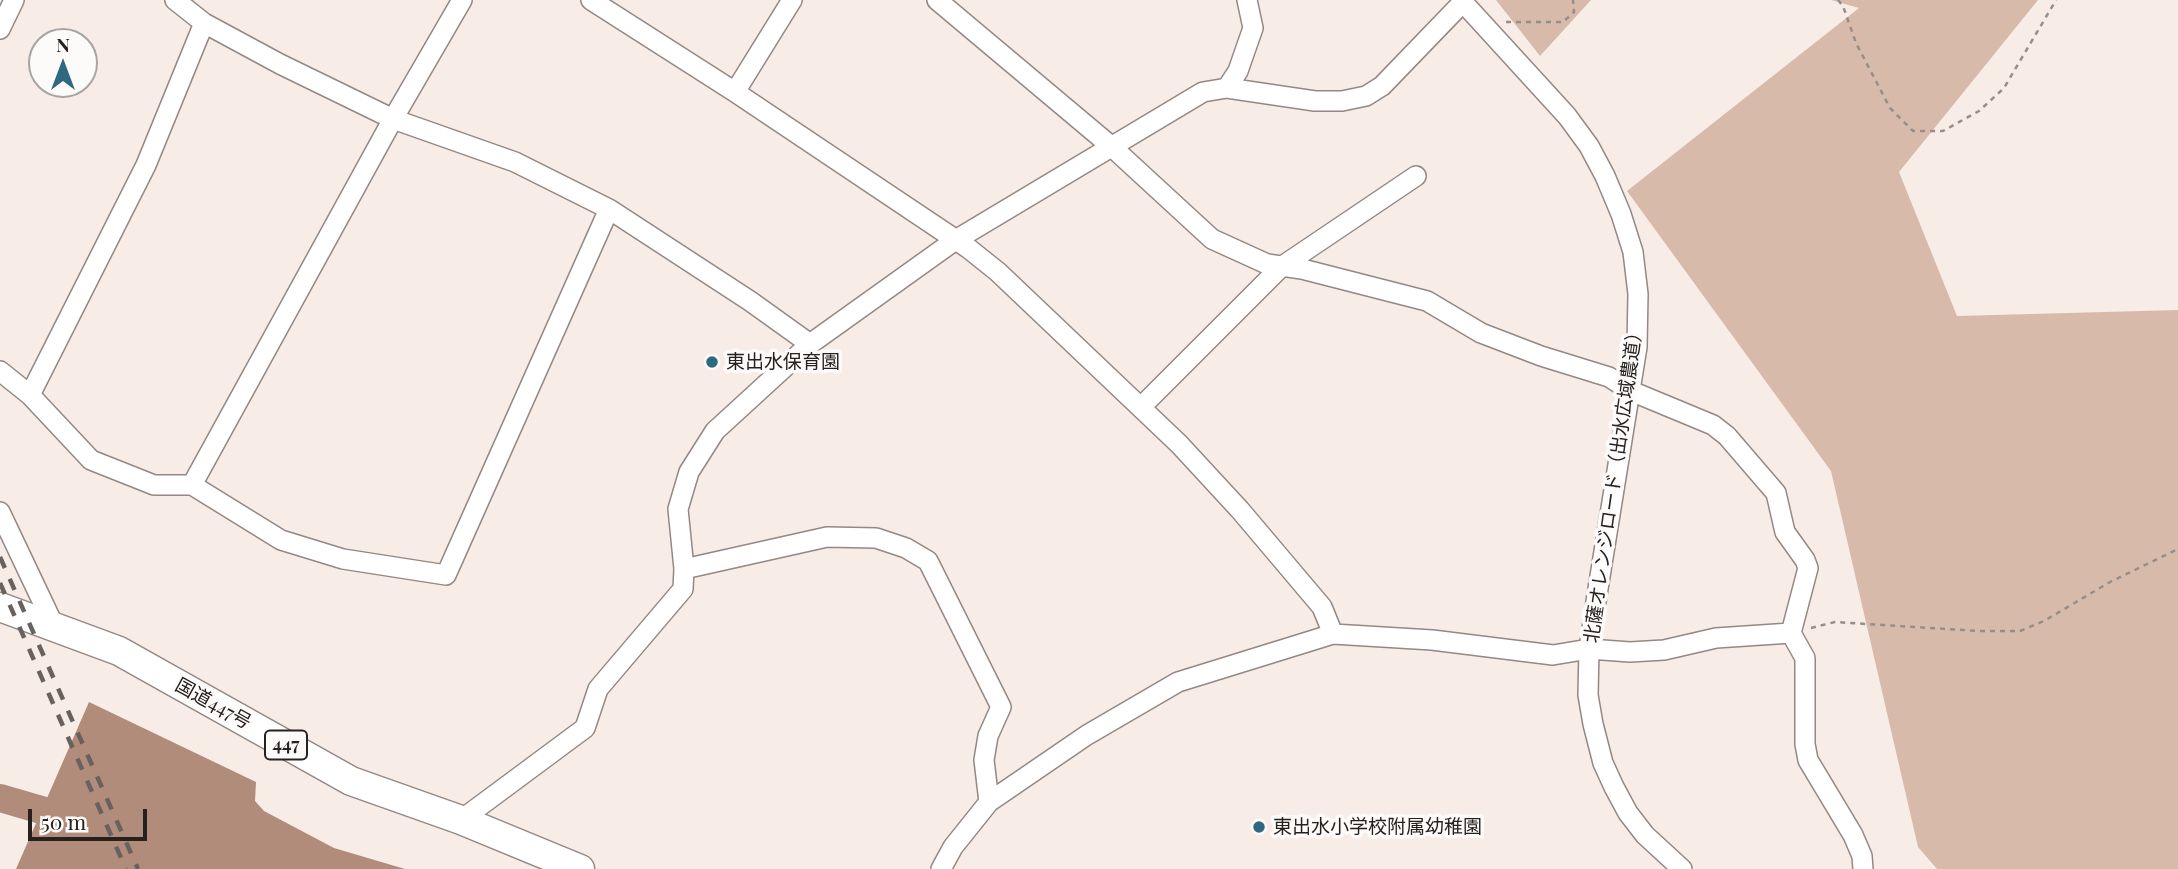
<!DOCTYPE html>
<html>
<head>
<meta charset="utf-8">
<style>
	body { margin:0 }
	#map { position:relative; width:2178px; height:869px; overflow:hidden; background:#f7ece6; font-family:"Playfair Display",serif }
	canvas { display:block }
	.north { position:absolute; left:28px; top:28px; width:70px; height:70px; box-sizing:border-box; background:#fdfbfa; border:2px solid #a7a4a2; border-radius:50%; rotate:0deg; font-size:19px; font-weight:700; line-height:28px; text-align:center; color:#26211f }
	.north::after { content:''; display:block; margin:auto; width:24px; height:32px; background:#2e6981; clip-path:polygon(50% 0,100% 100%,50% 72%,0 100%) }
	.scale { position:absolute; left:28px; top:809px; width:119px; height:32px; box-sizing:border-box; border:4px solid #26211f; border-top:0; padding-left:9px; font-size:21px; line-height:24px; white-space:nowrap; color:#26211f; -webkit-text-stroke:5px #fdfbfa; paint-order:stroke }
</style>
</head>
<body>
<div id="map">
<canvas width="2178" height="869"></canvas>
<div class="north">N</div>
<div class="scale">50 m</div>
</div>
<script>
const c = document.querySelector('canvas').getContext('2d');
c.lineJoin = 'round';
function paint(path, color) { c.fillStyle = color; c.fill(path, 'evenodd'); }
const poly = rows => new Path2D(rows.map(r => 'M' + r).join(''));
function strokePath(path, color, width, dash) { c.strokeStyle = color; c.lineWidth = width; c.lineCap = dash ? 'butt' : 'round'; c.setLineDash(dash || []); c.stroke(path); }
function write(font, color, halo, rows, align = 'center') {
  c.font = font + ' "Playfair Display","Noto Sans JP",serif'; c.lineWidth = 7; c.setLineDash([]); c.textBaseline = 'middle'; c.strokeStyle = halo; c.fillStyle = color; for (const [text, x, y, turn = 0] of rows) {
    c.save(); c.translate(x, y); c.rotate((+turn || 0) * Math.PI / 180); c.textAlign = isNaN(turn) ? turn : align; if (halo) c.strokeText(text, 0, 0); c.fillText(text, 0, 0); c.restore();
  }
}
paint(poly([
	[1496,0,1591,0,1540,56],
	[1831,0,2038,0,1899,172,1957,316,2178,310,2178,869,1937,869,1918,847,1831,471,1627,191,1859,8]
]), '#d8baab');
paint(poly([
	[89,702,256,782,255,801,264,811,334,848,405,869,16,869]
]), '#b18c7a');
strokePath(poly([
	[0,798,79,821]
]), '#b18c7a', 28);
const minor = poly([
	[175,0,204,23,280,64,393,119,515,162,609,209,750,301,810,344],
	[591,0,735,92,968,248,998,272,1179,444,1240,510,1322,607,1333,634],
	[937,0,1112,147,1212,239,1267,264,1302,269,1427,301,1481,333,1541,356,1609,377,1631,391,1713,425,1727,436,1776,493,1785,532,1805,560,1808,568,1791,633,1805,658,1805,744,1808,760,1853,835,1862,856,1863,869],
	[1461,0,1567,116,1589,146,1605,176,1621,214,1633,252,1638,294,1637,347,1597,595,1589,649,1588,695,1593,724,1603,763,1614,787,1628,813,1645,835,1682,869],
	[0,29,14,0],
	[1227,88,1238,71,1253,28,1247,0],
	[735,92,792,0],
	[0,371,30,395,91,460,154,485,192,485,281,540,343,559,446,575,609,209],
	[30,395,146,165,204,23],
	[1141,407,1281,267,1416,176],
	[192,485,393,119,462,0],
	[0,512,55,628],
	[684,569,827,537,876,538,906,548,928,561,1001,707,988,736,984,760,989,802],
	[461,820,585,728,598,689,683,589,684,569,678,509,689,472,715,431,810,344,954,241,1203,92,1227,88,1315,101,1342,101,1366,96,1382,86,1463,2],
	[941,869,953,847,989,802,1087,735,1178,682,1333,634,1432,640,1553,655,1589,649,1630,652,1664,650,1716,638,1791,633]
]);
const highway = poly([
	[0,607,119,651,351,781,461,820,580,869]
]);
strokePath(minor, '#938883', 22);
strokePath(highway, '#938883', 31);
strokePath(poly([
	[1838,0,1843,6,1856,43,1890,108,1913,131,1943,131,1979,111,2004,88,2056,0],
	[1506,22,1563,22,1574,12,1573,0],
	[1811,628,1835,622,1979,631,2020,631,2044,621,2110,582,2178,549]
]), '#968e8a', 2.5, [5, 5]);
strokePath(minor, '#fff', 19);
strokePath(highway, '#fff', 28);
strokePath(poly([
	[0,557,138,869],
	[0,583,126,869]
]), '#68615e', 4.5, [12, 12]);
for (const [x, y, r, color] of [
	[712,362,7,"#2e6981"],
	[1259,827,7,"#2e6981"]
]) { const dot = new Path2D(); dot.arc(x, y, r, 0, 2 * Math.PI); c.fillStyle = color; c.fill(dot); strokePath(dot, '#fdfbfa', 2.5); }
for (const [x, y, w] of [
	[286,745,42]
]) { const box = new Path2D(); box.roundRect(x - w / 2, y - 14.5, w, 29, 5); c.fillStyle = '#fdfbfa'; c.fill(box); strokePath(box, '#26211f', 2); }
write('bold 18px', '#26211f', null, [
	["447",286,745]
]);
write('19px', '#26211f', '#fdfbfa', [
	["東出水保育園",726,362],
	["東出水小学校附属幼稚園",1273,827]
], 'left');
write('19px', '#26211f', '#fdfbfa', [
	["北薩オレンジロード（出水広域農道）",1614,483,-82],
	["国道447号",213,704,29]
]);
</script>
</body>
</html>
